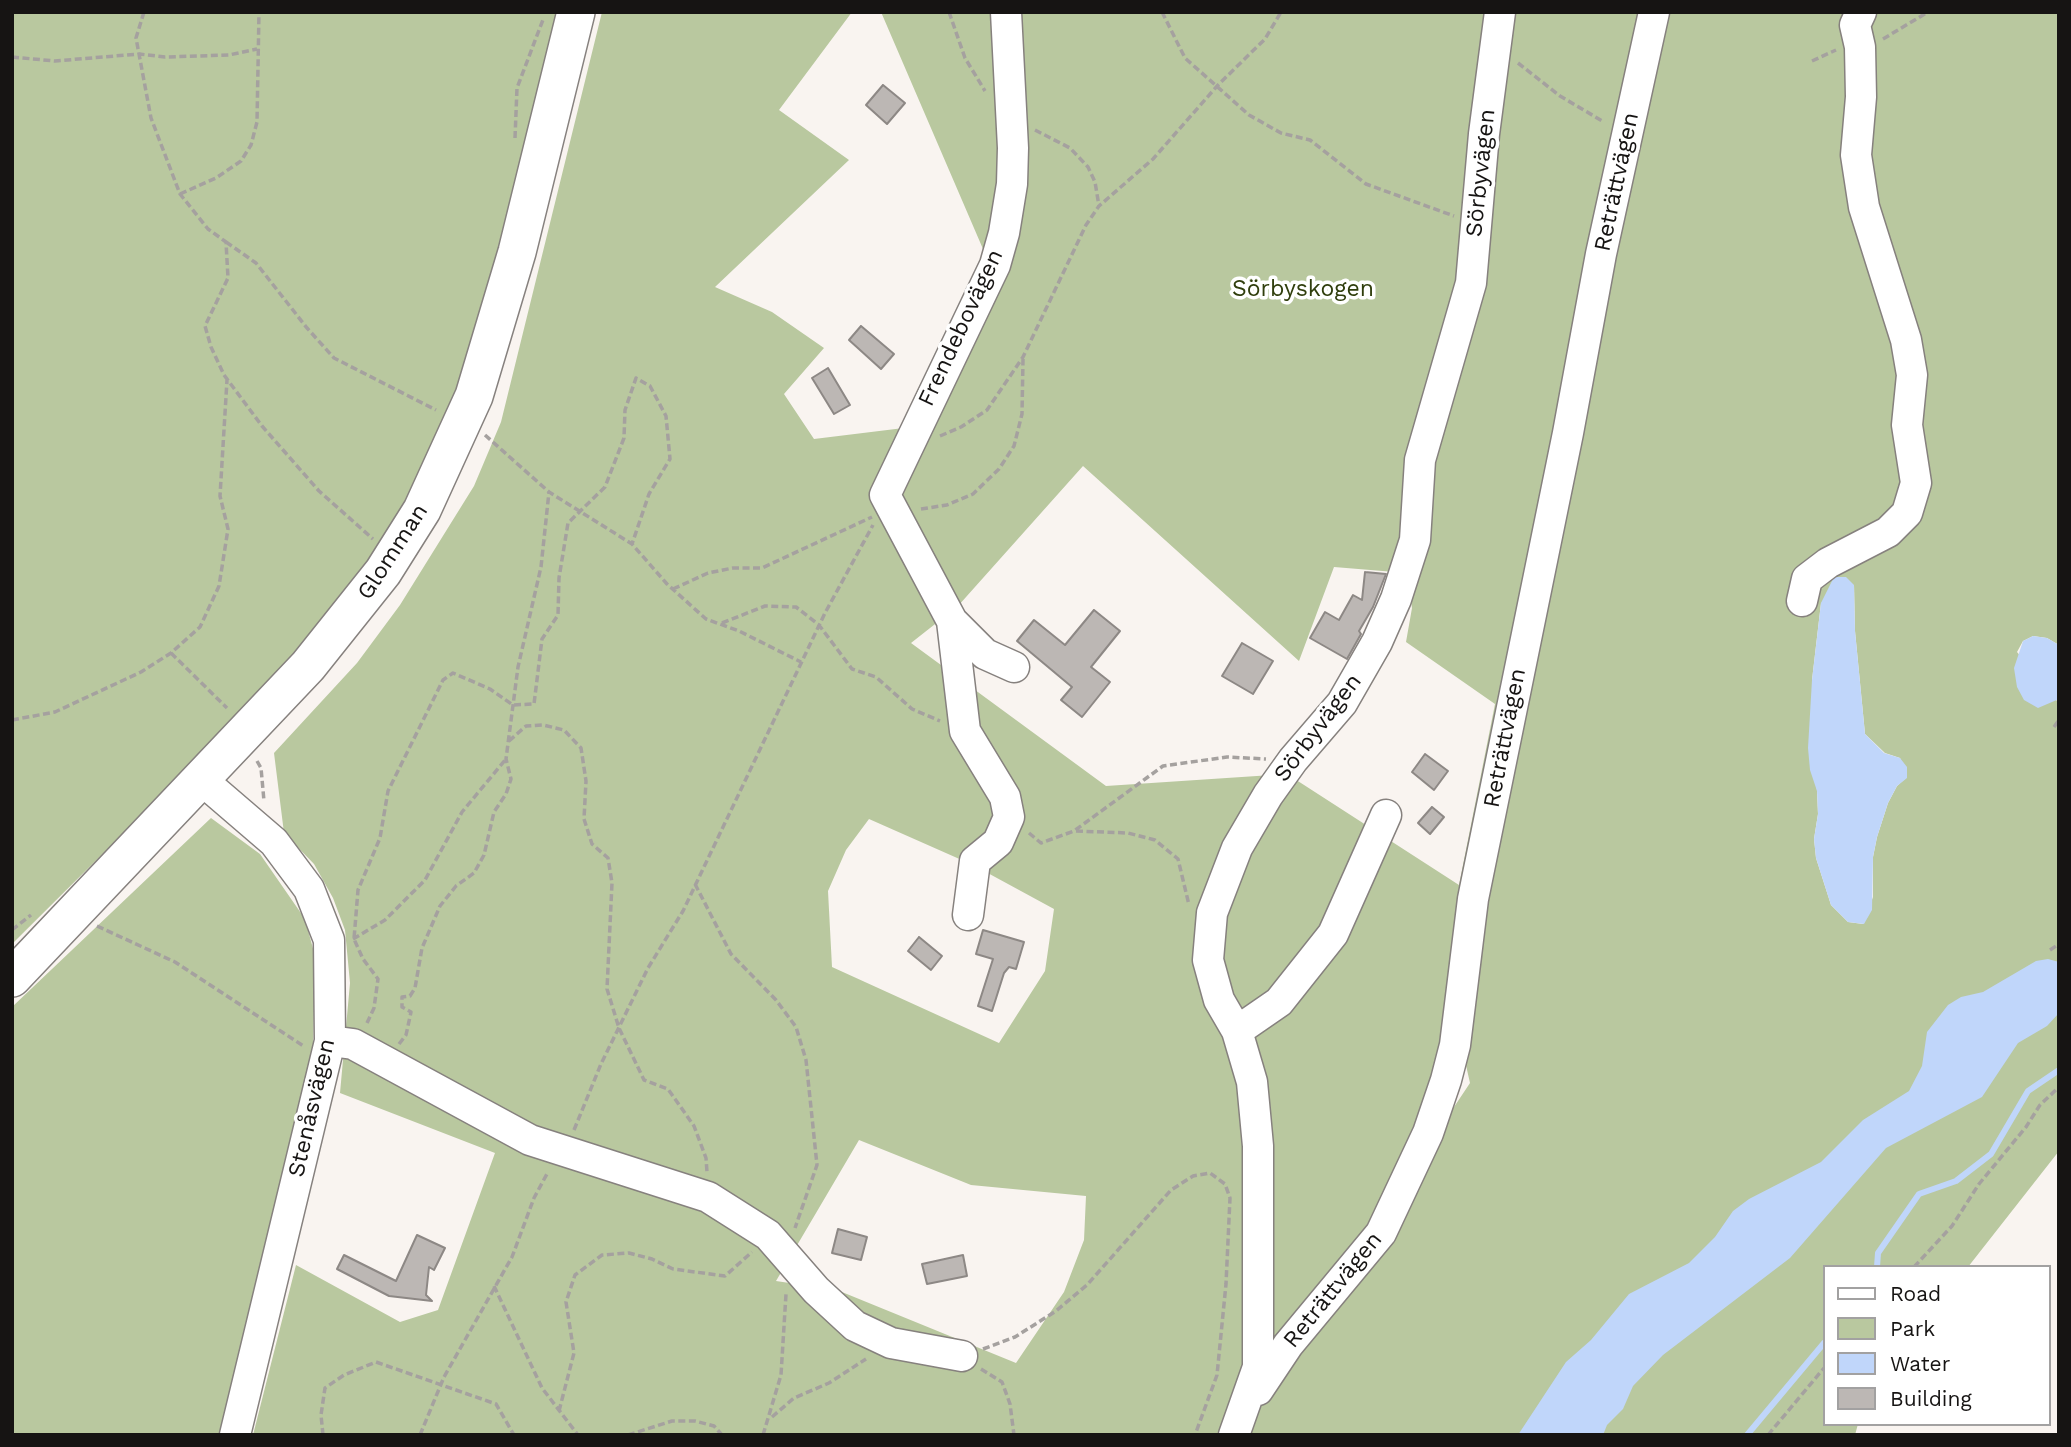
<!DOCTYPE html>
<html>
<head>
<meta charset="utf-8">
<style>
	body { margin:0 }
	#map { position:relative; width:2071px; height:1447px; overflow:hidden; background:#f9f4f0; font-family:"Work Sans",sans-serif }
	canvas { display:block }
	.frame { position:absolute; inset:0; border:14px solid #161413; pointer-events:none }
	.legend { position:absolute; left:1823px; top:1265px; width:228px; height:161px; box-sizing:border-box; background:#fff; border:2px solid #a2a1a1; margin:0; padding:9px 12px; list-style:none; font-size:21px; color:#161413 }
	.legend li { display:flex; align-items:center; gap:14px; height:35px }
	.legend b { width:35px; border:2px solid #a2a1a1 }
</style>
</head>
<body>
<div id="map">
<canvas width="2071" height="1447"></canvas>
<div class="frame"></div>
<ul class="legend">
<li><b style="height:9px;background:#fff"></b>Road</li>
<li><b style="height:19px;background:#b9c89f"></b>Park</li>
<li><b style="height:19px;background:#c0d6fa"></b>Water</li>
<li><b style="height:19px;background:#bcb7b4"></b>Building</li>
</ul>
</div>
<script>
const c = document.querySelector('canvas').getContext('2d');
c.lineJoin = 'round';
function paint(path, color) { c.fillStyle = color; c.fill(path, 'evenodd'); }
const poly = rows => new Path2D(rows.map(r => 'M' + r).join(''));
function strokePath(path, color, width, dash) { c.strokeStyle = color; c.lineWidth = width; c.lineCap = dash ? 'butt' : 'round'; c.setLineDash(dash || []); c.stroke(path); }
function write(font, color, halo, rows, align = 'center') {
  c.font = font + ' "Work Sans",sans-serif'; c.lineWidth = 7; c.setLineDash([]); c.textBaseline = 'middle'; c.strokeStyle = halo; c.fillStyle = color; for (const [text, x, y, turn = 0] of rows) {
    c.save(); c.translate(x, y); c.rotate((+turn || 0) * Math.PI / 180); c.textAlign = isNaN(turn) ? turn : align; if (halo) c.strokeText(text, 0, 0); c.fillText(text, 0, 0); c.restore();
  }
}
paint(poly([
	[12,12,564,12,454,417,413,501,343,605,188,769,12,944],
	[602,12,852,12,779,110,849,160,715,287,772,312,824,348,784,394,814,439,920,426,998,263,983,249,881,12,1643,12,1447,1015,1406,1174,1218,1435,253,1435,296,1265,400,1322,438,1310,495,1153,340,1093,350,983,345,930,333,898,314,864,284,833,274,753,357,663,400,605,474,486,501,422],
	[1083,466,1299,661,1334,567,1407,573,1412,608,1406,642,1495,704,1459,885,1287,774,1106,786,911,643,958,606],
	[869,819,973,865,1054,909,1045,971,999,1043,832,967,828,891,846,850],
	[859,1140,971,1185,1086,1196,1084,1240,1064,1292,1016,1363,837,1290,776,1281],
	[1663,12,2059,12,2059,645,2047,638,2033,636,2023,641,2017,652,2057,701,2059,699,2059,1151,1968,1267,1824,1267,1824,1424,1858,1424,1855,1435,1246,1435,1272,1380,1470,1083,1465,1061,1479,927],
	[1854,585,1855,631,1865,734,1885,753,1900,758,1907,777,1897,786,1888,803,1877,837,1873,857,1873,897,1863,924,1848,922,1831,905,1816,858,1814,839,1818,814,1812,680,1821,603],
	[211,818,260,854,305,919,315,956,313,1050,223,1435,12,1435,12,1007]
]), '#b9c89f');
paint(poly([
	[1834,577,1846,577,1854,585,1855,631,1865,734,1884,753,1900,758,1907,767,1907,778,1897,786,1888,803,1877,837,1873,857,1872,910,1864,924,1848,922,1831,905,1816,858,1814,839,1818,814,1817,791,1810,770,1808,748,1812,680,1821,603],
	[2033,636,2047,638,2059,645,2059,699,2038,708,2024,700,2017,687,2014,668,2023,641],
	[2048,959,2059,962,2059,1013,2047,1026,2018,1043,1982,1097,1886,1148,1790,1258,1663,1355,1633,1386,1623,1409,1607,1425,1603,1435,1518,1435,1566,1362,1591,1340,1629,1294,1689,1263,1715,1237,1733,1211,1749,1199,1821,1162,1863,1120,1909,1091,1922,1066,1927,1032,1948,1005,1961,997,1983,992,2036,961]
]), '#c0d6fa');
strokePath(poly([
	[1877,1267,1878,1253,1919,1194,1956,1181,1991,1154,2028,1091,2059,1070],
	[1747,1435,1824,1343]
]), '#c0d6fa', 6);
const building = poly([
	[883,85,905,103,887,124,866,105,883,85],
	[861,326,894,354,881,369,849,340,861,326],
	[828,368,850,405,834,414,812,378,828,368],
	[1365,572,1386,574,1373,607,1359,631,1361,634,1347,659,1310,638,1325,612,1339,620,1353,595,1362,600,1365,572],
	[1094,610,1120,631,1091,667,1110,682,1082,717,1061,700,1072,687,1017,641,1034,620,1065,645,1094,610],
	[1242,643,1273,661,1253,694,1222,676,1242,643],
	[1425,754,1448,771,1434,790,1412,772,1425,754],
	[1432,807,1444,817,1430,834,1418,823,1432,807],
	[983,930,1024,942,1016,969,1009,967,1004,973,992,1011,978,1006,993,959,976,954,983,930],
	[919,937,942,956,931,970,908,951,919,937],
	[838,1229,867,1237,861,1260,832,1253,838,1229],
	[417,1235,445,1248,434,1270,429,1267,426,1295,432,1301,389,1296,337,1269,344,1255,396,1281,417,1235],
	[963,1255,967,1276,927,1284,922,1264,963,1255]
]);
paint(building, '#bcb7b4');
strokePath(building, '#8d8885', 2);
const minor = poly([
	[1006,12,1013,148,1012,184,1004,233,995,265,885,495,952,621,985,654,1014,667],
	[1802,601,1807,579,1828,563,1888,532,1907,513,1916,483,1907,425,1912,375,1906,340,1864,207,1856,155,1861,97,1860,47,1855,25,1861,12],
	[952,621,965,731,1005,797,1009,817,998,842,975,861,968,915],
	[203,781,274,842,309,889,329,940,330,1041,235,1435],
	[1237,1031,1279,1002,1333,934,1386,815],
	[330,1041,353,1044,530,1140,708,1197,768,1235,816,1290,855,1326,891,1343,962,1356],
	[1258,1390,1288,1345,1381,1233,1428,1133,1446,1080,1455,1045,1473,899,1568,433,1601,254,1654,12],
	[1234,1435,1258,1367,1258,1146,1252,1082,1237,1031,1219,1000,1208,960,1212,913,1237,848,1268,795,1293,760,1342,703,1377,642,1396,599,1415,540,1420,460,1471,283,1484,134,1500,12]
]);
const major = poly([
	[12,978,308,666,383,572,422,510,474,396,517,252,576,12]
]);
strokePath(minor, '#86817e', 33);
strokePath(major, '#86817e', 40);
strokePath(poly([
	[144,12,136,38,151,118,180,194,208,229,226,242,228,278,205,326,211,347,224,375,262,426,319,491,373,539],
	[949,12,965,58,985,91],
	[1162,12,1185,58,1249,115,1281,133,1310,140,1366,184,1454,216],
	[1883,39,1928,12],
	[12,57,55,61,139,54,165,57,229,55,257,49],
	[1812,61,1836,50],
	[1518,63,1560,96,1604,122],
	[1035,130,1070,148,1088,167,1095,182,1099,206],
	[515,138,517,88,544,17],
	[180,194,216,178,241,161,251,145,257,122,259,12],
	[226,242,256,263,307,328,334,358,436,410],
	[485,435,549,492,632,544,667,584,706,619,739,631,801,662],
	[940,436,961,427,987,410,1023,357,1086,225,1099,206,1153,159,1218,85,1265,39,1281,12],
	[921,509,947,505,973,494,999,469,1014,446,1022,414,1023,359],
	[673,589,708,573,733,568,762,568,872,517],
	[722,623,765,606,796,607,819,625,852,669,876,677,912,709,940,721],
	[171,653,227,708],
	[12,720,55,712,141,672,171,653,200,627,219,586,228,529,220,496,227,380],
	[2054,727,2059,720],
	[509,741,526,726,543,725,564,730,581,748,586,781,584,819,592,844,608,858,612,883,607,989,619,1028,644,1080,668,1089,694,1126,706,1158,707,1172],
	[257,761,261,768,264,801],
	[1076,831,1128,833,1155,840,1178,859,1189,905],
	[1029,833,1041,843,1074,831,1163,766,1227,757,1266,759],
	[695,884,731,954,776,1000,796,1027,806,1060,817,1165,795,1228],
	[97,926,175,962,305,1047],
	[12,930,31,915],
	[353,939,385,920,425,880,462,812,506,759],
	[2050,950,2059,944],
	[367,1023,374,1008,378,979,363,959,354,939,358,890,380,838,388,791,443,680,453,673,490,689,513,705,534,704,542,639,558,615,559,578,568,523,605,487,624,438,625,410,636,378,650,386,666,416,670,459,649,494,632,544],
	[399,1044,406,1035,411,1012,402,1007,402,997,410,996,415,988,422,948,440,906,456,886,474,873,484,855,494,812,506,794,511,779,506,759,518,667,541,567,549,492],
	[574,1130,601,1064,648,968,683,911,825,613,873,525],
	[1914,1267,1952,1226,1979,1184,2026,1127,2040,1105,2059,1087],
	[494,1286,542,1388,578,1435],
	[983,1349,1015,1337,1056,1311,1087,1285,1171,1190,1193,1176,1210,1173,1225,1184,1230,1198,1226,1284,1217,1375,1195,1435],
	[981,1369,1002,1382,1010,1404,1014,1435],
	[559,1411,574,1353,566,1302,575,1275,602,1255,629,1253,652,1259,673,1269,725,1276,752,1252],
	[772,1417,794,1398,829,1383,866,1359],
	[323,1435,321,1415,325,1388,344,1375,376,1362,496,1404,514,1435],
	[420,1435,444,1377,512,1257,534,1198,548,1172],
	[628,1435,672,1421,695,1421,714,1426,722,1435],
	[763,1435,781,1375,786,1294],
	[1768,1435,1824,1368]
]), '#a5a19f', 3.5, [7, 3.5]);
strokePath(minor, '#fff', 30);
strokePath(major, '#fff', 37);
write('23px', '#161413', '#fff', [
	["Sörbyvägen",1481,173,-84],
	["Reträttvägen",1617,182,-78],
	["Frendebovägen",961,328,-65],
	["Glomman",393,552,-57],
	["Sörbyvägen",1318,728,-53],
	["Reträttvägen",1505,738,-79],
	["Stenåsvägen",312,1108,-77],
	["Reträttvägen",1333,1290,-51]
]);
write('23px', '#303e0d', '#fff', [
	["Sörbyskogen",1303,289]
]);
</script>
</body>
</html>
